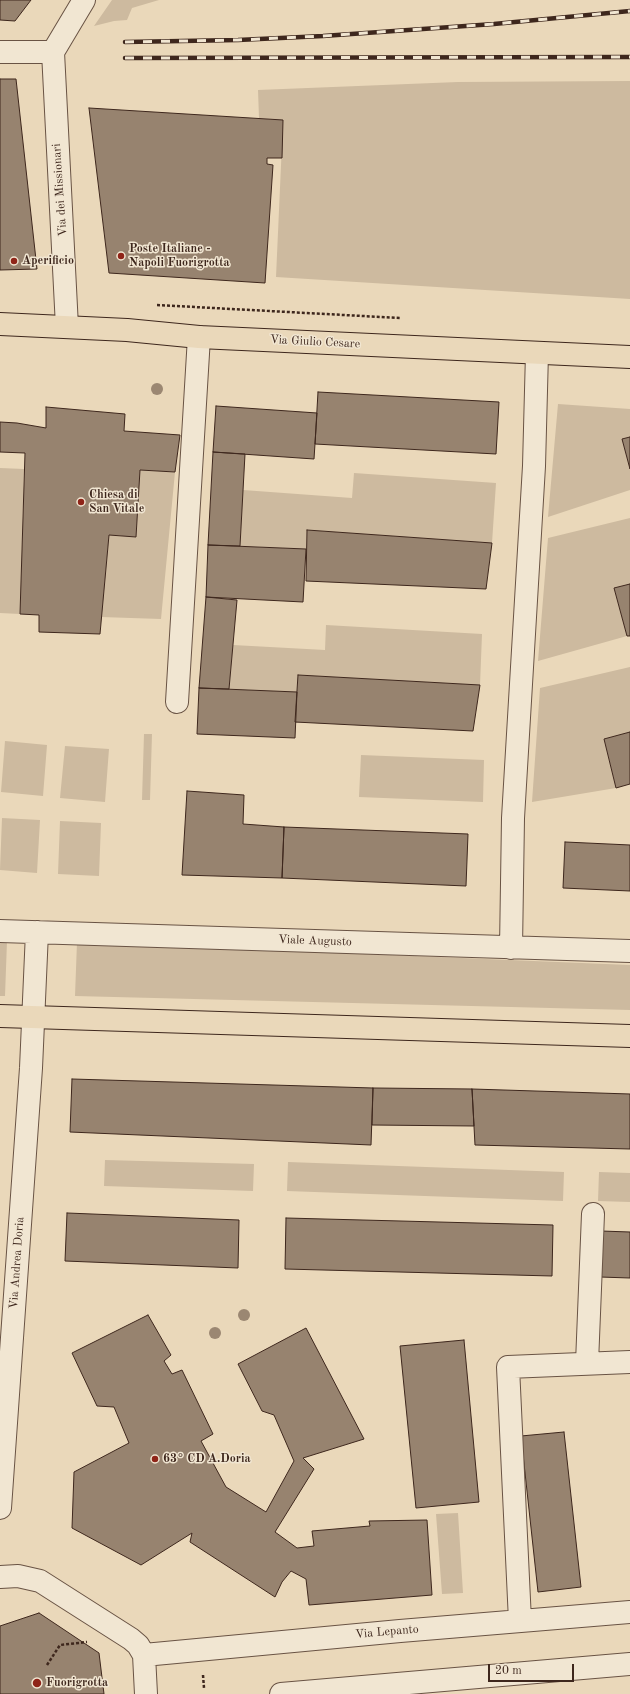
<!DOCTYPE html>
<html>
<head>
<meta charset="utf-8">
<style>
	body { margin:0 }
	#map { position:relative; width:630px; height:1694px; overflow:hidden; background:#ead8ba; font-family:"Old Standard TT",serif }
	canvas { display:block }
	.scale { position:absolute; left:488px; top:1664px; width:86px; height:18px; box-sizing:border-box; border:2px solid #3e271d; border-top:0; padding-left:5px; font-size:12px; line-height:14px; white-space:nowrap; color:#3e271d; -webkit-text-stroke:3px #f1e6d2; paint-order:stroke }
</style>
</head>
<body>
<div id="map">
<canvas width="630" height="1694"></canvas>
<div class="scale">20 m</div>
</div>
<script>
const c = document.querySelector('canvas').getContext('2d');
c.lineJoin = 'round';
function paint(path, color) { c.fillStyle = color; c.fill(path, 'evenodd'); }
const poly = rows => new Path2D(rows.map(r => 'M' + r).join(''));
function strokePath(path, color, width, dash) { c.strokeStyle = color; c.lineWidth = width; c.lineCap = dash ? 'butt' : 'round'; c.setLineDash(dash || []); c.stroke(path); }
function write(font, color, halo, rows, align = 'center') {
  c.font = font + ' "Old Standard TT",serif'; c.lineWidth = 3; c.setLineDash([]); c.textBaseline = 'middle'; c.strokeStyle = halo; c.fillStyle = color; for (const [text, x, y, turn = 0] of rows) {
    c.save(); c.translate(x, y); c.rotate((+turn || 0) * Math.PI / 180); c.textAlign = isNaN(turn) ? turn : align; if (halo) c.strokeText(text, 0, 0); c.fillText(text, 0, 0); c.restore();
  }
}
paint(poly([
	[112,0,159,0,132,8,127,20,114,21,94,26],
	[630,81,630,299,276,277,283,121,259,118,258,90,458,82],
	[558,404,630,409,630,437,622,439,630,469,630,490,548,517],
	[0,468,24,469,20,614,0,613],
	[140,470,175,472,161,619,101,617,109,535,136,537],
	[354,473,496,483,492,543,307,530,306,549,240,546,243,490,352,498],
	[630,518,630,584,614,588,627,636,538,661,548,538],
	[326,625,482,634,480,685,298,675,297,692,229,689,233,645,325,650],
	[630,667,630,732,604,739,616,788,532,802,540,688],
	[144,734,152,734,150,800,142,800],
	[5,741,47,745,43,796,1,792],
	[65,746,109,749,105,802,60,798],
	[361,755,484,760,483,802,359,797],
	[2,818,40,820,37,873,0,870],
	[60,821,101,823,99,876,58,874],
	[0,941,7,941,5,996,0,996],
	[77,942,630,965,630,1010,75,996],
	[105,1160,254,1164,253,1191,104,1186],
	[288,1162,564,1172,563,1201,287,1191],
	[599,1172,630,1173,630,1202,598,1201],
	[458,1513,463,1593,442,1594,436,1514]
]), '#cdba9f');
const building = poly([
	[0,0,31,0,15,21,0,20,0,0],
	[0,79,16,79,37,269,0,270,0,79],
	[89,108,283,120,282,158,267,158,267,164,273,165,265,283,109,273,89,108],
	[318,392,499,402,496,454,315,444,318,392],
	[216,406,317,413,314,459,213,452,216,406],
	[46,407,125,414,124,431,180,435,175,472,140,470,136,537,109,535,100,634,39,632,39,615,20,614,25,453,0,452,0,422,17,423,46,428,46,407],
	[630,437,630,469,622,439,630,437],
	[213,452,245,454,240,546,208,545,213,452],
	[307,530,492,543,486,589,306,581,307,530],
	[208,545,306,549,303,602,206,597,208,545],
	[630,584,630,636,627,636,614,588,630,584],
	[206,597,237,600,229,689,199,688,206,597],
	[298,675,480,685,473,731,295,722,298,675],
	[199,688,297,692,295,738,197,734,199,688],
	[630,732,630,784,616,788,604,739,630,732],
	[187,791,244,795,243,824,284,827,282,878,182,875,187,791],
	[284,827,468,834,466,886,282,878,284,827],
	[565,842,630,845,630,891,563,888,565,842],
	[72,1079,373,1088,371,1145,70,1132,72,1079],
	[373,1088,472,1089,474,1126,372,1125,373,1088],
	[472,1089,630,1094,630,1149,475,1145,472,1089],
	[67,1213,239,1220,238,1268,65,1261,67,1213],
	[286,1218,553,1225,552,1276,285,1269,286,1218],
	[601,1231,630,1232,630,1278,600,1277,601,1231],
	[148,1315,171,1355,164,1361,172,1374,182,1370,213,1434,201,1441,226,1487,266,1512,294,1461,274,1415,262,1411,238,1364,306,1328,364,1439,303,1458,314,1469,275,1532,297,1548,314,1546,312,1531,370,1526,369,1521,427,1520,432,1595,309,1605,306,1579,291,1571,282,1582,275,1597,190,1542,192,1533,141,1565,72,1528,74,1472,129,1443,114,1407,97,1406,72,1353,148,1315],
	[464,1340,479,1502,416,1508,400,1346,464,1340],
	[564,1432,581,1587,538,1592,521,1436,564,1432],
	[39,1613,99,1653,104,1694,0,1694,0,1626,39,1613]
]);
paint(building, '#97836f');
strokePath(building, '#3e271d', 1);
const minor = poly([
	[0,52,53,52],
	[53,52,67,327],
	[53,52,84,0],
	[177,702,199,337],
	[0,931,630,951],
	[511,948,513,818,534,466,537,353],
	[587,1363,593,1214],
	[0,1508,31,1068,37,932],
	[0,1577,18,1576,40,1581,131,1639,138,1645,144,1655,146,1694],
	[520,1621,508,1367,630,1362],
	[144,1655,400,1631,630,1612],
	[281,1694,630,1664]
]);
const major = poly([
	[0,324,127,330,199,337,630,357],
	[0,1016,630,1036]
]);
strokePath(minor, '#695344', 24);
strokePath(major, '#3e271d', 24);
strokePath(poly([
	[157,305,400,318],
	[47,1665,60,1645,87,1642],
	[203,1675,204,1688]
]), '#3e271d', 2.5, [3, 2]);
strokePath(minor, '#f1e6d2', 22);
strokePath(major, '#ead8ba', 22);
const rail = poly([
	[125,42,238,40,323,36,494,24,630,11],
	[125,58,630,57]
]);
strokePath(rail, '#3e271d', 4.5);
strokePath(rail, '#f1e6d2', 3, [9]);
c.fillStyle = '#9b8772';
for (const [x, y] of [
	[157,389],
	[244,1315],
	[215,1333]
]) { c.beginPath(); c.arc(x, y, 6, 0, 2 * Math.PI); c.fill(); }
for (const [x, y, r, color] of [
	[121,256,4,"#8f2418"],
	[14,261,4,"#8f2418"],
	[81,502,4,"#8f2418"],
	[155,1459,4,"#8f2418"],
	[37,1683,5,"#8f2418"]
]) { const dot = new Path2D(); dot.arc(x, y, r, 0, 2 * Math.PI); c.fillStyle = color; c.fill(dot); strokePath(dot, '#f1e6d2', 1.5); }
write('12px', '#3e271d', '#f1e6d2', [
	["Via dei Missionari",60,190,-94],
	["Via Giulio Cesare",315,342,3],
	["Viale Augusto",315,941,2],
	["Via Andrea Doria",17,1263,-86],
	["Via Lepanto",387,1632,-5]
]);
write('bold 12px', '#3e271d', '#f1e6d2', [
	["Poste Italiane -",129,249],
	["Napoli Fuorigrotta",129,263],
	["Aperificio",22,261],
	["Chiesa di",89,495],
	["San Vitale",89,509],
	["63° CD A.Doria",163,1459],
	["Fuorigrotta",46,1683]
], 'left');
</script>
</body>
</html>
